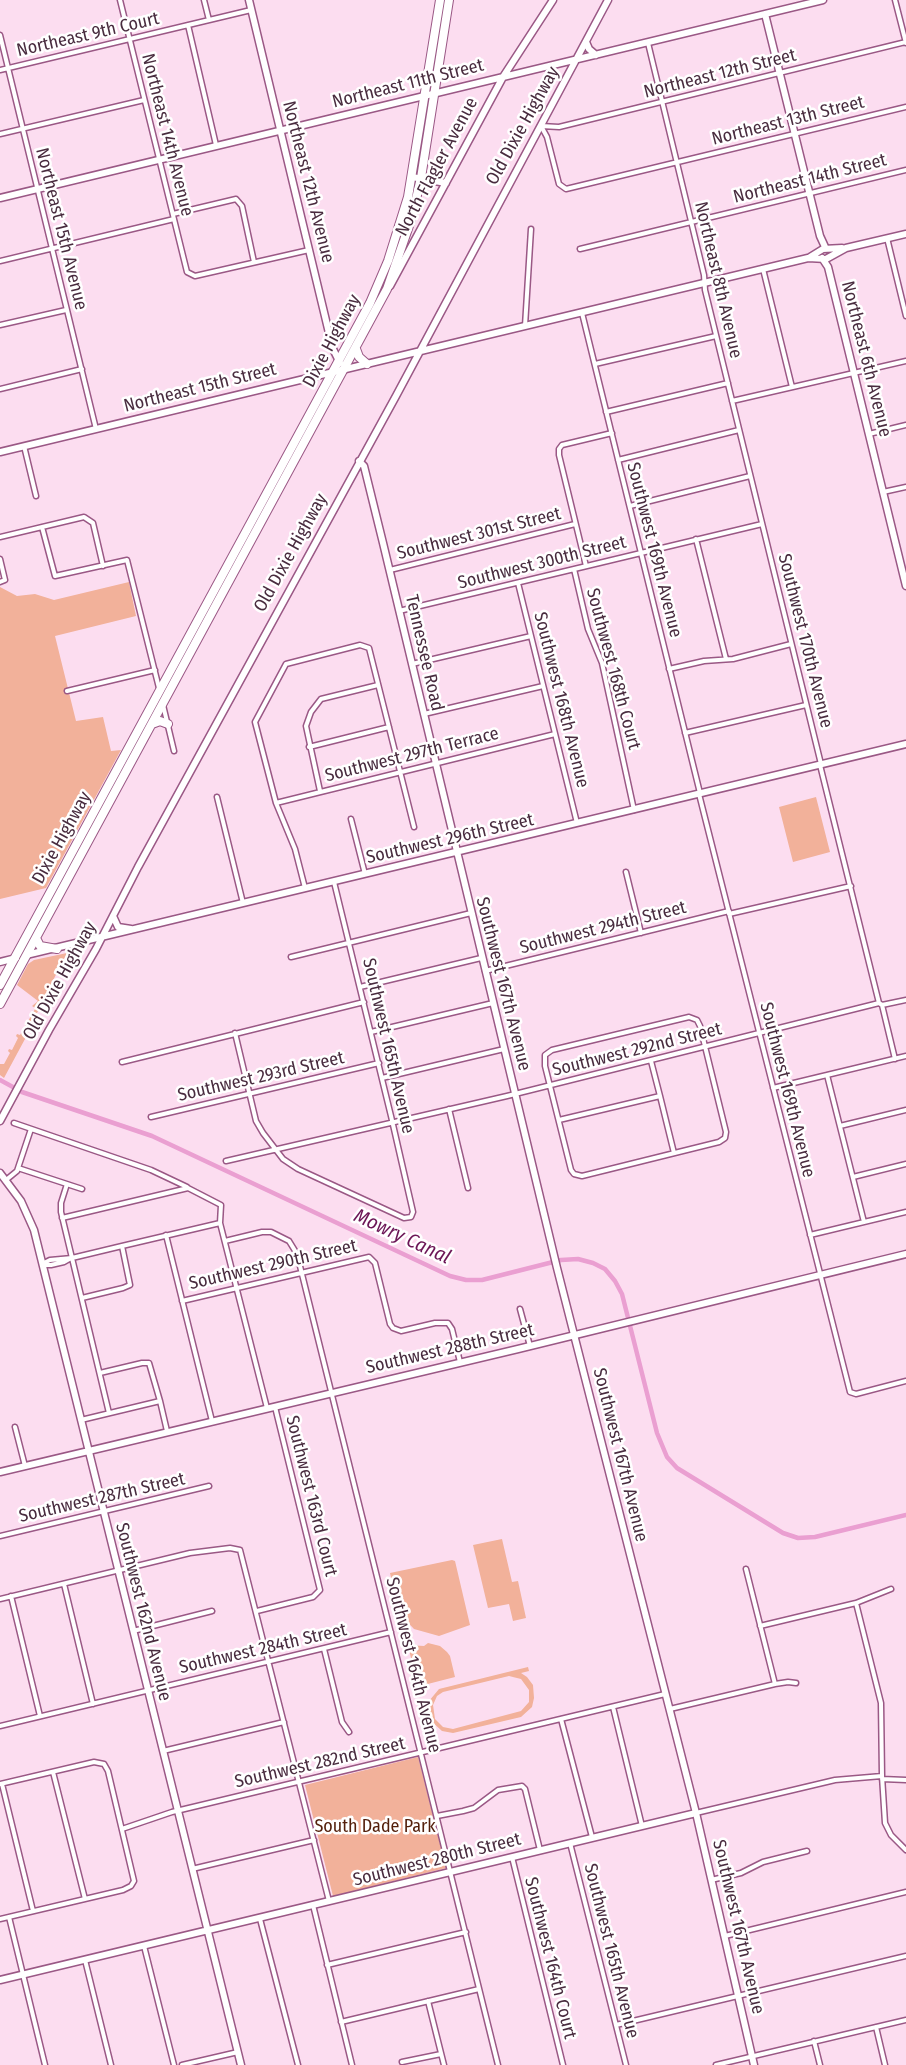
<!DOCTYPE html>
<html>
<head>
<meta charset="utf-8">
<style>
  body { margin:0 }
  canvas { display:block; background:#fcddf0 }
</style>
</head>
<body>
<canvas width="906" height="2065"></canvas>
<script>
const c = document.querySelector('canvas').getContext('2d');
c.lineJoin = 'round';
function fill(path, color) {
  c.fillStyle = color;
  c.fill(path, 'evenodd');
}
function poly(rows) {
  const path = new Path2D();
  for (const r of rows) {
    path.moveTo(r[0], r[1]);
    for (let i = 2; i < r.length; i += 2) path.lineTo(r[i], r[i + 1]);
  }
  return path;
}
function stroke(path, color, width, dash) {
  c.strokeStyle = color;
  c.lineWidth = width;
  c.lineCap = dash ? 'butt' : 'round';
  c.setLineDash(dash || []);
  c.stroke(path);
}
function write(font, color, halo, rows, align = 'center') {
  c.font = font + ' "Fira Sans Condensed",sans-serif';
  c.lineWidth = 5;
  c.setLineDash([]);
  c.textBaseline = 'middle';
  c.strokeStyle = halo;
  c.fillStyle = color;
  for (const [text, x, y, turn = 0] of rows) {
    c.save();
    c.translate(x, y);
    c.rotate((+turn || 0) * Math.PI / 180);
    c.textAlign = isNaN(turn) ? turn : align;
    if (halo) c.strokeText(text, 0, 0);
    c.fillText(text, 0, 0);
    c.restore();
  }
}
fill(poly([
  [129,582,136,616,55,636,76,721,103,717,111,751,121,750,46,888,0,899,0,587,17,596,35,594,54,600],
  [816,797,830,852,793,862,779,807],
  [67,953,38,1010,32,1006,38,1001,17,985,28,964,34,960],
  [35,1009,38,1011,25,1039,4,1078,0,1075,0,1064,4,1064,10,1053,8,1051,9,1049,12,1050,18,1038,16,1036,17,1034,20,1035],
  [502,1539,512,1582,518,1581,526,1618,513,1621,509,1604,488,1608,473,1545],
  [452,1560,455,1561,470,1625,439,1636,414,1629,399,1613,390,1573],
  [428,1643,440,1646,447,1652,450,1656,455,1677,420,1686,417,1684,408,1645,424,1646],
  [528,1667,529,1671,521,1673,527,1677,533,1685,534,1698,532,1707,521,1717,453,1733,442,1731,430,1720,428,1709,429,1701,439,1689],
  [509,1676,521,1679,529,1690,529,1702,521,1711,453,1729,443,1727,435,1719,433,1705,437,1696,443,1692],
  [418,1757,446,1868,333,1896,305,1785]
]), '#f2b19a');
stroke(poly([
  [0,1080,22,1092,152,1136,450,1276,466,1280,482,1280,561,1260,578,1259,593,1263,605,1269,615,1281,622,1294,657,1433,667,1457,677,1468,783,1533,798,1538,815,1537,906,1515]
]), '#ea9fd1', 4.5);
const street = poly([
  [120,0,187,272,195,276,309,250],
  [204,0,209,20],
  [895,0,906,43],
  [188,25,216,145],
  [0,35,96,429],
  [648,43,704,275,705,290,821,764],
  [0,70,251,10],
  [541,126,547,137,559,184,566,189,906,107],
  [541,126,559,127,906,42],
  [0,134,144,100],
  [173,214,236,199,242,206,254,262],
  [887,238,906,316],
  [580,249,906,170],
  [0,261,174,219],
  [763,269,792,387],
  [582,313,700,793],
  [0,325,66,310],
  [525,326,531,229],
  [595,364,716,336],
  [0,389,82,369],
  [732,401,906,361],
  [606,412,728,383],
  [869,434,906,425],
  [24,446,36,496],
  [618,460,739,430],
  [883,492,906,487],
  [630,506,750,476],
  [42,527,55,576,127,560,159,688],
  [0,537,84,517,93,523,103,566],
  [696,539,726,659],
  [0,559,5,580,0,582],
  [586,566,559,455,559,449,562,445,612,433],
  [574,569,588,629,602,663,634,810],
  [390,570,575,524],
  [518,583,577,823],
  [399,611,762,524],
  [412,664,531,636],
  [669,669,704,661,733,659,791,644],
  [67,691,155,670],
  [163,705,174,751],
  [424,714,543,686],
  [685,733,806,705],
  [309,747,389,727],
  [820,765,879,1003,882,1005,895,1059],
  [320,791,306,726,311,712,321,699,378,685],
  [699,794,850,1392,856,1394,906,1381],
  [217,797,243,903],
  [276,803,555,734],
  [351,819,365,874],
  [626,872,641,933],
  [305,888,295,849,276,803,255,722,286,664,360,645,369,648,414,827],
  [729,914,851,886],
  [291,957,471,913],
  [485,971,729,911],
  [360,987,481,958],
  [882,1005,906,1000],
  [689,1017,697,1020,700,1026,726,1132,725,1138,719,1142,582,1176,574,1174,571,1170,545,1066,545,1055,552,1050,689,1017],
  [371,1032,493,1003],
  [235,1033,256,1121,263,1133,283,1159,298,1169,404,1218,411,1217,413,1212,391,1116,334,882],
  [651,1061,660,1096],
  [122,1062,364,1002],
  [827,1075,864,1222],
  [382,1078,504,1049],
  [773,1088,906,1056],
  [449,1109,468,1188],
  [151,1117,379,1063],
  [559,1120,660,1096,674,1153],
  [14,1123,151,1170,187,1187],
  [840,1126,906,1110],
  [226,1161,507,1096,879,1003],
  [18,1168,82,1189],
  [853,1177,906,1164],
  [6,1180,17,1171,31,1129],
  [67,1184,61,1203,61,1212,109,1413],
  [62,1218,188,1188,221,1205,220,1223,122,1246],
  [220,1223,267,1408],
  [166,1235,212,1421],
  [810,1235,906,1212],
  [225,1241,262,1232,271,1232,289,1241,297,1254,498,2065],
  [42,1264,50,1260,72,1258,122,1246,130,1285,123,1288,82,1298],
  [44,1265,51,1265,64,1262,71,1258],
  [182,1301,369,1257,375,1263,390,1324,393,1328,401,1331,435,1323,448,1323,452,1329,460,1362],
  [520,1309,530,1346],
  [100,1373,142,1363,149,1363,160,1401],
  [81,1420,160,1401,167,1431],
  [15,1427,25,1466],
  [0,1536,209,1486],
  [746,1569,775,1684],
  [64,1584,93,1704],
  [11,1596,40,1716],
  [0,1599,190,1553,230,1548,240,1550,329,1901],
  [856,1603,881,1703,882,1776,885,1823,891,1835,906,1850],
  [257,1611,313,1597,320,1590,275,1407],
  [760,1626,856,1603,891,1589],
  [133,1631,212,1611],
  [324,1649,342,1722,349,1732],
  [613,1707,642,1826],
  [670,1709,775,1684,788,1682,796,1683],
  [561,1719,592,1837],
  [0,1726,391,1632],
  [163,1751,284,1722],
  [53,1772,85,1899],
  [882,1779,906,1780],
  [0,1784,94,1762,104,1764,108,1771,134,1881,131,1886,123,1890,0,1919],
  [2,1784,33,1911],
  [696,1813,835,1780,882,1776],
  [437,1816,463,1811,474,1808,498,1790,522,1786,525,1789,540,1850],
  [122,1829,172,1812,665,1694],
  [570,1843,626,2065],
  [512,1857,563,2065],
  [192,1869,314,1840],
  [711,1880,741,1873,763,1862,807,1851],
  [313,1905,352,2065],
  [9,1917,45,2065],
  [260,1919,298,2065],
  [725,1936,906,1892],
  [144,1946,174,2065],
  [85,1960,111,2065],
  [327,1965,466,1932],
  [428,2001,444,2065],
  [341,2022,479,1989],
  [616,2025,906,1956],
  [876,2027,885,2065],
  [814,2041,820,2065],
  [402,2062,441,2054],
  [182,2065,238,2052],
  [716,2065,906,2020]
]);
const secondary = poly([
  [249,0,329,333,333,349,340,363],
  [765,14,820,236,826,249],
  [586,42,589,49,596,55],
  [412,177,446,183],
  [0,198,823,0],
  [810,257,823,249,842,248],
  [822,258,828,267,906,586],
  [390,286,503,77,553,0],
  [0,452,808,258,826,259,846,248,906,234],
  [359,461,364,466,383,543,557,1268,696,1813,754,2065],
  [113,916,118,927,131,929],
  [26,955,906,744],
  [0,962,16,958],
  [0,1121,49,1030,96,949,138,867,396,396,608,0],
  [0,1173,21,1201,34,1230,241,2065],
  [0,1472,518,1349,906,1254],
  [0,1980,696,1813]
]);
const highway = poly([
  [356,349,359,357,367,364],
  [152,724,160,721,168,724],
  [36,938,40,946,57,949],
  [0,985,370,303,388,261,408,197,440,0],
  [0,1004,387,289,411,220,421,178,449,0]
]);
stroke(street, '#9a5885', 7);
stroke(secondary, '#9a5885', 9);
stroke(highway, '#9a5885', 10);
stroke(street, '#fff', 4);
stroke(secondary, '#fff', 6);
stroke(highway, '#fff', 8);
write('18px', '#492c3f', '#fff', [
  ["Northeast 9th Court",88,35,-13],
  ["Northeast 12th Street",720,74,-14],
  ["Northeast 11th Street",408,84,-14],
  ["Northeast 13th Street",788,121,-14],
  ["Old Dixie Highway",523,126,-61],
  ["Northeast 14th Avenue",167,135,76],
  ["North Flagler Avenue",437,167,-62],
  ["Northeast 14th Street",810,179,-14],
  ["Northeast 12th Avenue",308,182,76],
  ["Northeast 15th Avenue",61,229,76],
  ["Northeast 8th Avenue",718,280,77],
  ["Dixie Highway",332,341,-62],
  ["Northeast 6th Avenue",866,359,76],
  ["Northeast 15th Street",200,388,-14],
  ["Southwest 301st Street",479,534,-14],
  ["Southwest 169th Avenue",654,550,76],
  ["Old Dixie Highway",291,553,-61],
  ["Southwest 300th Street",542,563,-14],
  ["Southwest 170th Avenue",805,641,76],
  ["Tennessee Road",424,653,77],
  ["Southwest 168th Court",613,669,75],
  ["Southwest 168th Avenue",561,700,76],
  ["Southwest 297th Terrace",412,755,-14],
  ["Dixie Highway",62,838,-61],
  ["Southwest 296th Street",450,839,-13],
  ["Southwest 294th Street",603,928,-14],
  ["Old Dixie Highway",60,981,-61],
  ["Southwest 167th Avenue",503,984,76],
  ["Southwest 165th Avenue",388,1046,77],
  ["Southwest 292nd Street",637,1050,-14],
  ["Southwest 293rd Street",261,1077,-13],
  ["Southwest 169th Avenue",787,1090,76],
  ["Southwest 290th Street",273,1265,-13],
  ["Southwest 288th Street",450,1349,-13],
  ["Southwest 167th Avenue",620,1455,76],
  ["Southwest 163rd Court",311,1496,76],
  ["Southwest 287th Street",102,1498,-13],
  ["Southwest 162nd Avenue",143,1612,76],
  ["Southwest 284th Street",263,1649,-13],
  ["Southwest 164th Avenue",413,1665,76],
  ["Southwest 282nd Street",320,1763,-13],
  ["Southwest 280th Street",437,1860,-14],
  ["Southwest 167th Avenue",738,1927,77],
  ["Southwest 165th Avenue",611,1951,76],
  ["Southwest 164th Court",550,1958,76]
]);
write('18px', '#531f0b', '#fff', [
  ["South Dade Park",375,1827]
]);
write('italic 20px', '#6c1657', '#fff', [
  ["Mowry Canal",402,1237,25]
]);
</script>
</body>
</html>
